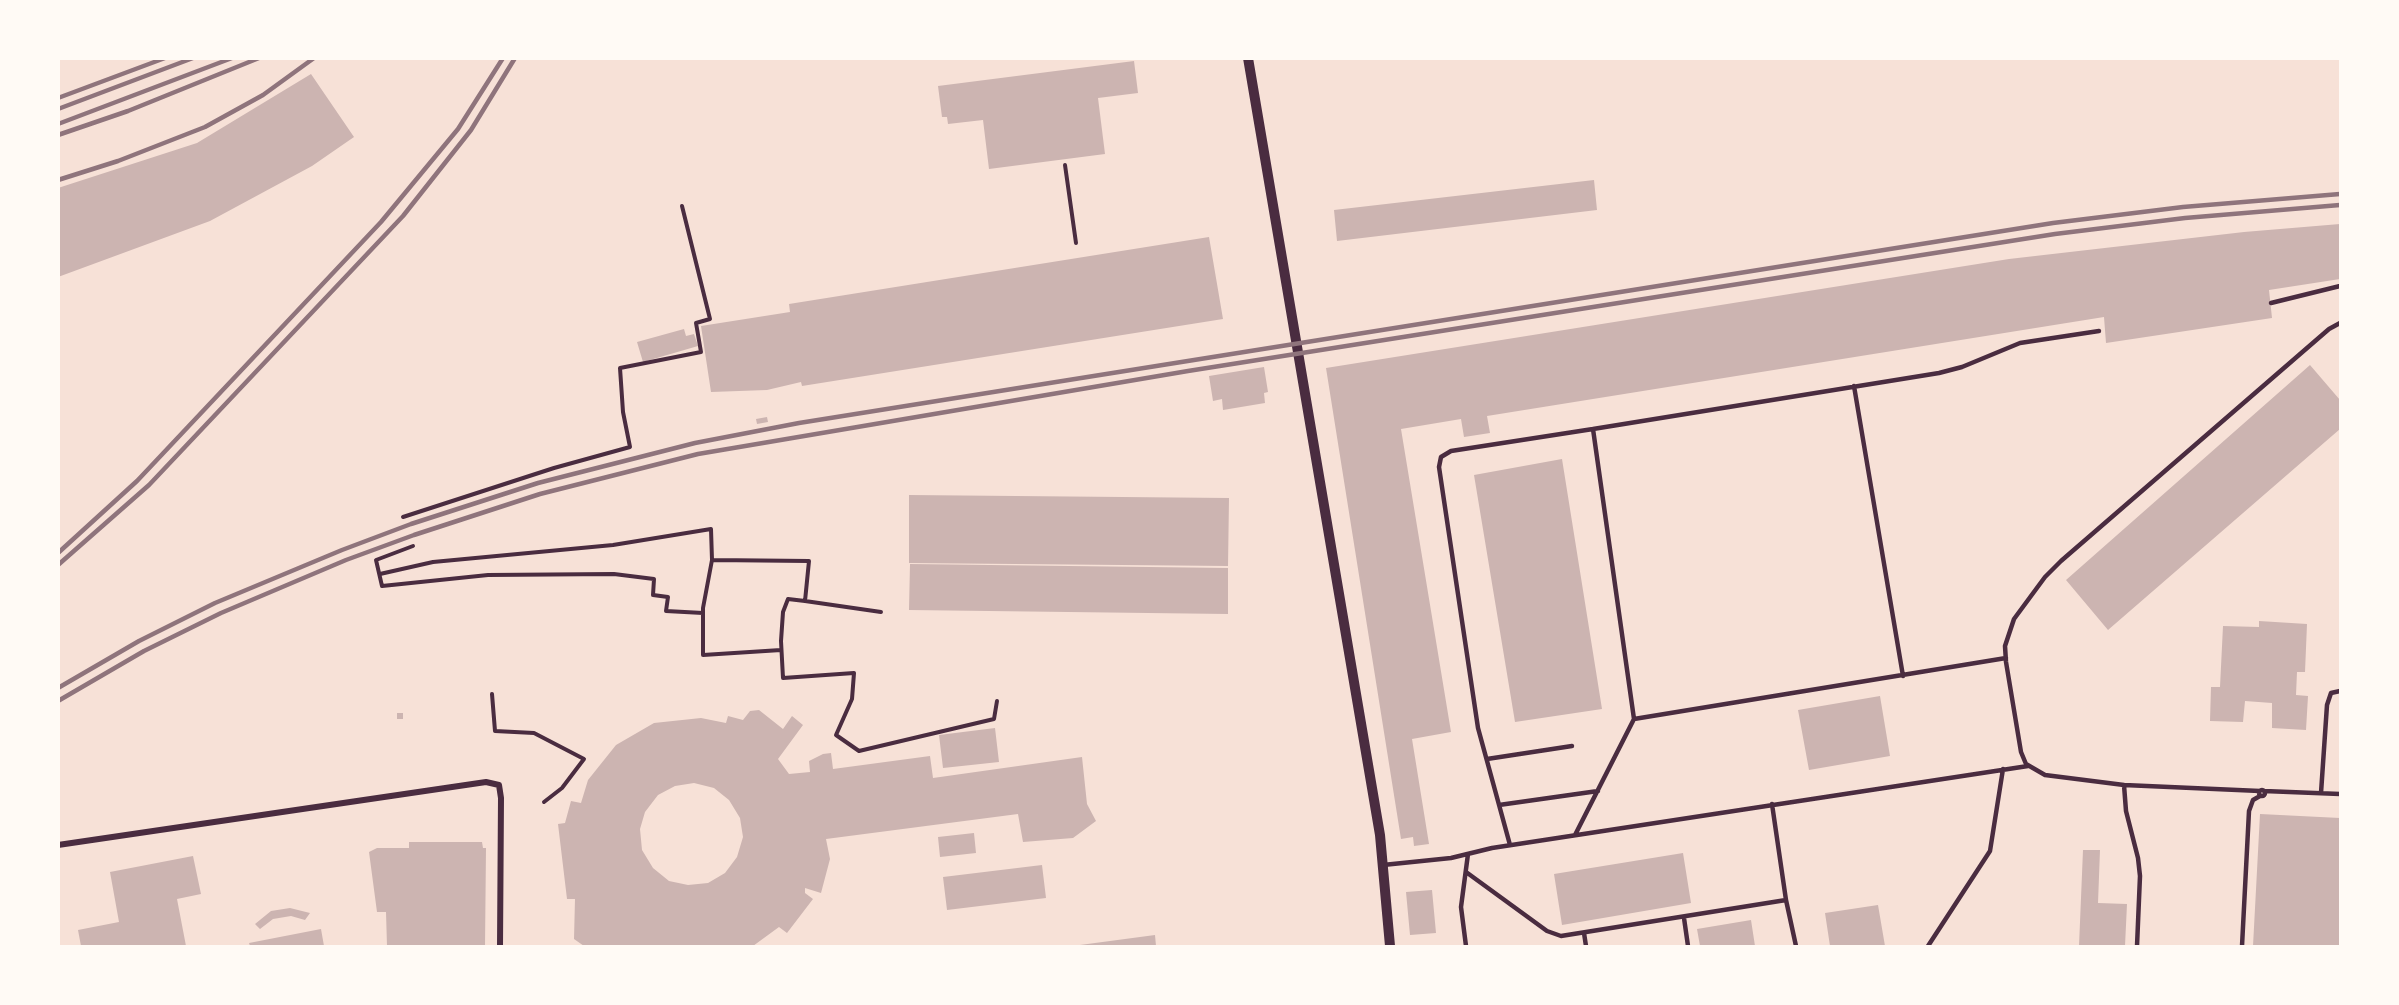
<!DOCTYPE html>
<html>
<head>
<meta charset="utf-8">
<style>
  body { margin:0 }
  #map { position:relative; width:2399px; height:1005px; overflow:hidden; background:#f7e1d7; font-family:Mulish,sans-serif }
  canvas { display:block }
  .frame { position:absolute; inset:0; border:60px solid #fffaf5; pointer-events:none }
</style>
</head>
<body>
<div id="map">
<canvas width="2399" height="1005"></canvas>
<div class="frame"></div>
</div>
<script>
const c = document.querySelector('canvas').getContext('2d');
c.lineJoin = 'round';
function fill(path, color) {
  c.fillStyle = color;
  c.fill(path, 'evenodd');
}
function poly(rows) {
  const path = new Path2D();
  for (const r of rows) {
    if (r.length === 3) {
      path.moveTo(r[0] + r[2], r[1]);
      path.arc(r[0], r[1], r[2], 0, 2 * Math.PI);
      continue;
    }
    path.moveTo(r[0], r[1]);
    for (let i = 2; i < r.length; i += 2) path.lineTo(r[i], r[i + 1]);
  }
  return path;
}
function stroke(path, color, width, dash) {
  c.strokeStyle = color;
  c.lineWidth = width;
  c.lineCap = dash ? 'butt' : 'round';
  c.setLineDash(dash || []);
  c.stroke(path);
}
fill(poly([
  [1134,61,1138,93,1098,98,1105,154,989,169,983,120,948,124,947,117,942,117,938,86],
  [311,74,354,137,312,166,210,221,58,277,58,188,197,143],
  [1594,180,1597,210,1337,241,1334,210],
  [2340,224,2340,279,2269,290,2272,318,2106,343,2104,317,1487,416,1490,433,1464,437,1461,419,1401,429,1451,732,1412,739,1429,844,1414,846,1413,837,1401,839,1326,368,2009,259,2244,232],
  [1209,237,1223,319,802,386,801,382,767,390,711,392,701,326,790,312,789,304],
  [684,329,686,336,694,334,698,346,643,362,637,342],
  [2310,365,2340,400,2340,429,2108,630,2066,580],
  [1264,367,1268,392,1264,393,1265,403,1223,410,1222,399,1213,401,1209,376],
  [767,417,768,422,757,424,756,419],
  [1562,459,1602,709,1515,722,1474,475],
  [909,495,1229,498,1228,566,909,563],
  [910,564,1228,568,1228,614,909,610],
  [2259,621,2307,624,2305,672,2297,672,2296,695,2308,696,2306,730,2272,728,2272,703,2245,701,2243,722,2210,721,2211,687,2220,687,2223,626,2259,627],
  [1880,696,1890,756,1809,770,1798,710],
  [759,710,783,729,792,716,803,725,778,759,789,774,810,772,809,761,823,754,831,753,833,769,930,756,933,778,1082,757,1087,804,1096,821,1073,838,1023,842,1018,814,826,839,830,859,821,893,805,888,805,893,813,899,787,933,779,927,753,946,584,946,574,939,575,899,567,899,558,824,565,823,571,801,581,803,588,780,616,745,654,723,701,718,726,723,728,716,743,720,750,711],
  [694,783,714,788,729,800,740,818,743,837,737,857,725,873,708,883,688,885,669,881,653,868,642,850,640,829,645,812,658,795,675,786],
  [397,713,403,713,403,719,397,719],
  [995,728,999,762,943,768,939,735],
  [2260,814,2340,818,2340,946,2253,946],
  [974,833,976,853,940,857,938,837],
  [409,842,482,842,483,848,486,848,485,946,387,946,386,912,377,912,369,852,377,848,409,848],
  [2083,850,2100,850,2098,903,2127,904,2125,946,2079,946],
  [1683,853,1691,903,1562,925,1554,874],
  [193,856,201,894,177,899,186,946,81,946,78,930,119,922,110,872],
  [1042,865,1046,898,947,910,943,877],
  [1432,890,1436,933,1410,935,1406,892],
  [1878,905,1885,946,1830,946,1825,913],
  [290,908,310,913,305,920,291,916,273,919,260,929,255,924,271,911],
  [1751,920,1755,946,1700,946,1697,929],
  [321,929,324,946,250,946,249,943],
  [1155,935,1156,946,1080,946,1080,945]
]), '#ccb4b1');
stroke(poly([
  [1065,165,1076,243],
  [403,517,554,468,630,447,623,412,620,368,701,352,696,323,710,319,682,206],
  [413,546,376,560,382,586,488,575,614,574,654,579,653,595,668,597,666,611,703,613],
  [712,560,809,561,805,601,788,599,783,612,781,641,783,678,854,673,852,699,836,735,859,751,994,719,997,701],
  [380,574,433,562,613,545,711,529,712,560,703,608,703,655,781,650],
  [805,601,881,612],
  [492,694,495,731,534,733,584,759,562,788,544,802]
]), '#4a2c40', 4);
stroke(poly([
  [2271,303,2340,286],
  [1854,386,1903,676],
  [1634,719,1593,429,1939,373,1962,367,2020,343,2099,331],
  [1487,759,1572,746],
  [2124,785,2045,775,2026,764,2021,752,2006,662,2005,646,2014,619,2045,577,2061,561,2329,329,2340,323],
  [2262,793,3],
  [2264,791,2340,794],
  [2321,793,2327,705,2331,693,2340,691],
  [1499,805,1598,791],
  [1575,835,1634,719,2006,658],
  [1510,845,1478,728,1439,467,1441,457,1451,451,1593,429],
  [1383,865,1451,858,1492,848,2028,766],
  [1466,872,1547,931,1561,936,1786,900,1772,804],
  [1786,900,1796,946],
  [1684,918,1688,946],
  [1584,933,1586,946],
  [1466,946,1461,907,1468,854],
  [1928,946,1990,851,2003,769],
  [2137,946,2140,876,2138,858,2126,811,2124,785,2260,791],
  [2242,946,2249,811,2253,800,2260,796]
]), '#4a2c40', 4.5);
stroke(poly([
  [58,845,486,782,499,785,501,798,500,946]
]), '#4a2c40', 6);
stroke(poly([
  [1248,58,1380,835,1390,946]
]), '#4a2c40', 10);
stroke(poly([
  [58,98,165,58],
  [58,109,193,58],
  [58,124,232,58],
  [58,135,128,111,259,58],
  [58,180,118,161,205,127,263,95,314,58],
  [58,553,137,481,381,222,458,129,503,58],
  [58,565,149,485,403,216,471,130,515,58],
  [58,688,139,641,215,603,342,550,411,524,538,483,695,443,799,423,2053,223,2183,207,2340,194],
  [58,701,144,651,221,613,346,560,414,535,540,494,698,454,1188,371,2055,234,2185,218,2340,205]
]), '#8f747c', 4.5);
</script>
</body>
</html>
